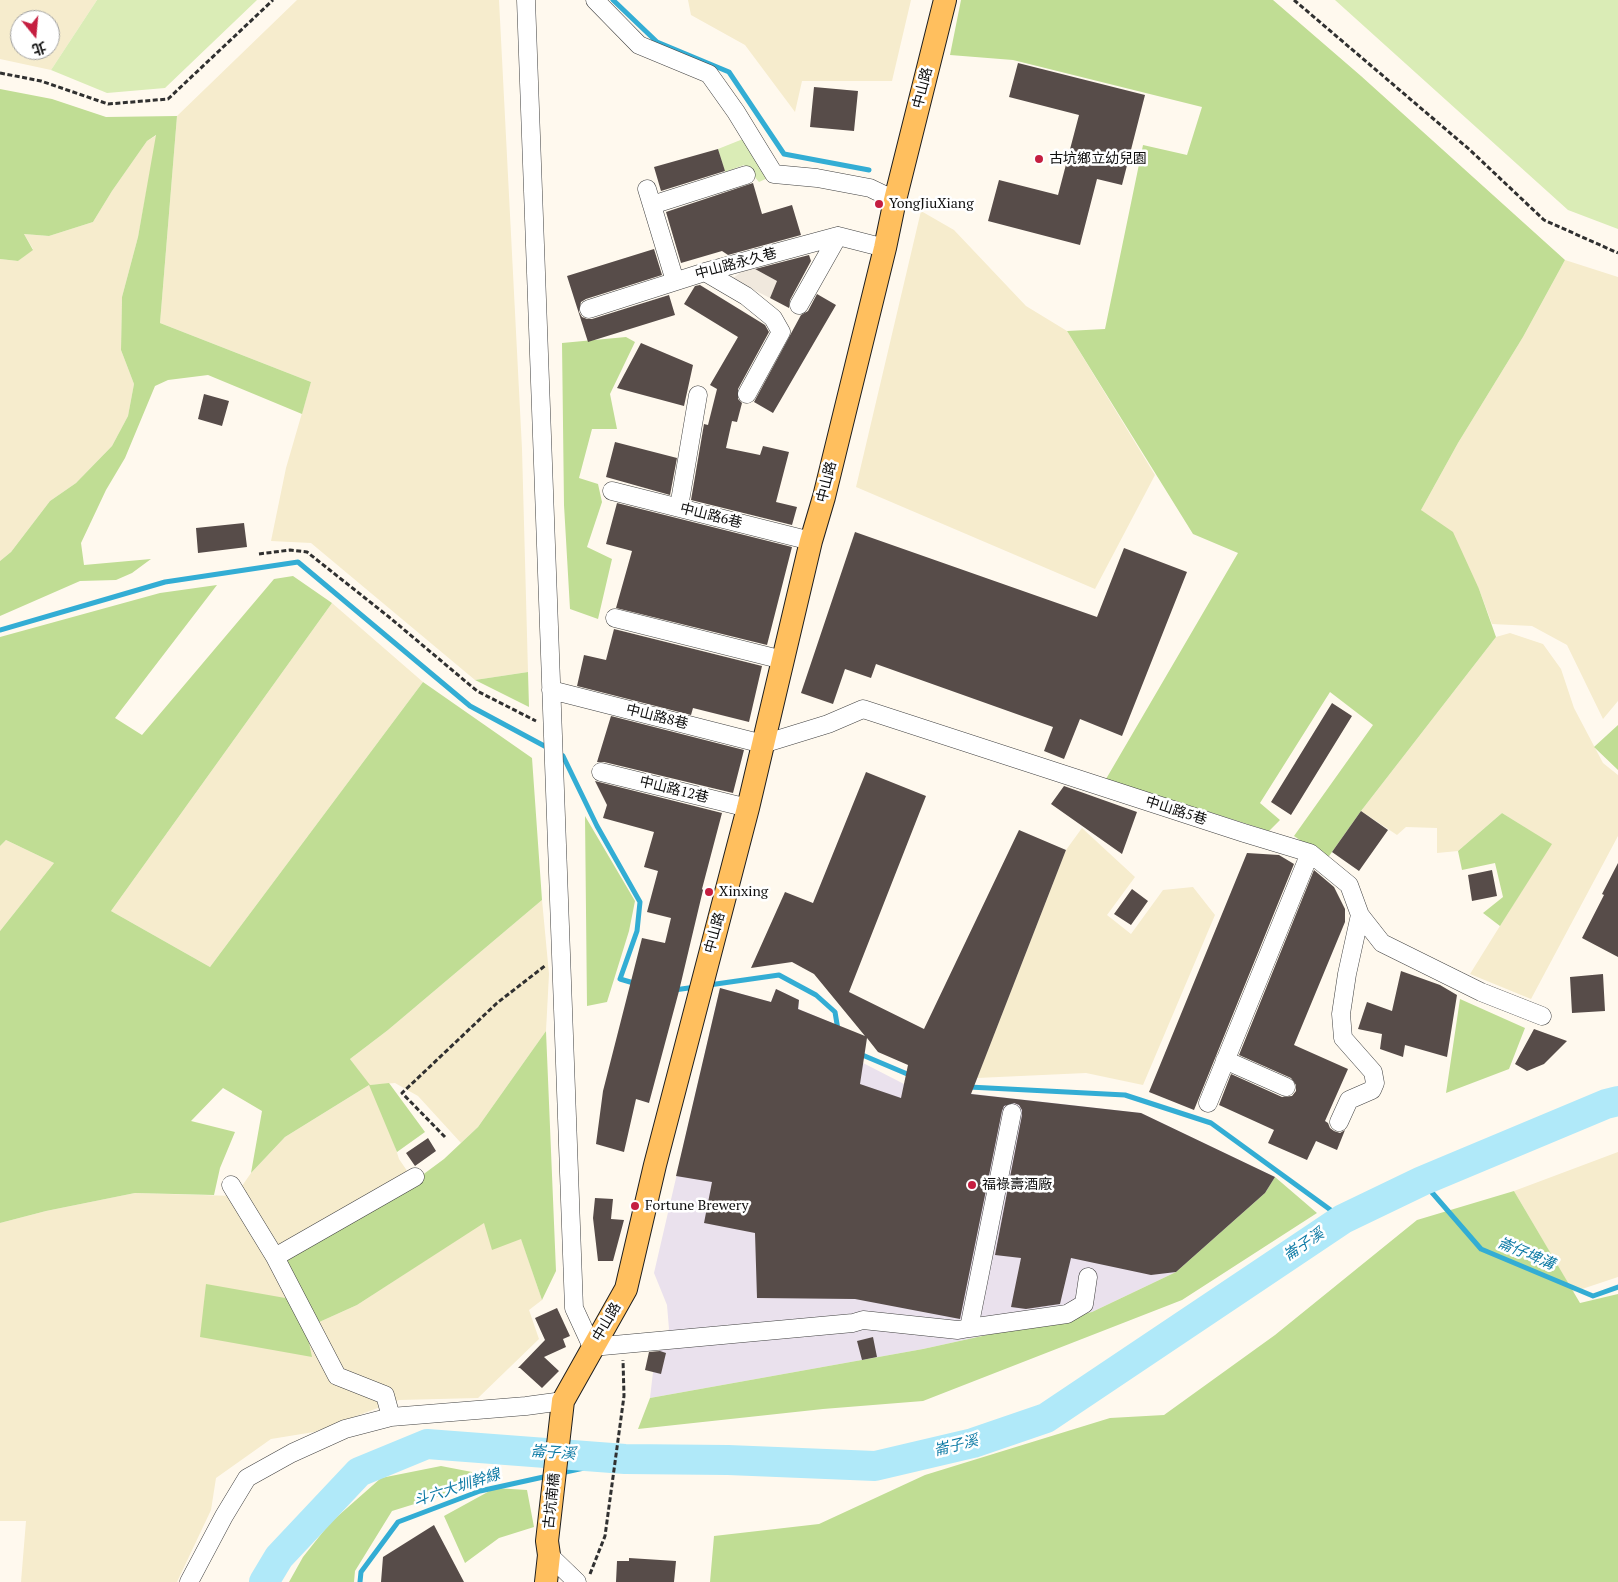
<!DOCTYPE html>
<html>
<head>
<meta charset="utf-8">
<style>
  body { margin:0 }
  #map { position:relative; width:1618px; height:1582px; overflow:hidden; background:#fff9ee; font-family:"PT Serif","Noto Sans TC",serif }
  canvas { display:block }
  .north { position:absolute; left:10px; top:10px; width:50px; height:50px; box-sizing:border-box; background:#fff; border:1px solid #9f9f9f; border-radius:50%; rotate:163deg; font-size:14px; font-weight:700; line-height:20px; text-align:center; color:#0e0e0e }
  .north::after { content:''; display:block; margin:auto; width:18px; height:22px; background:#c51e40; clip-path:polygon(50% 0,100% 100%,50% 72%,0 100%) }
</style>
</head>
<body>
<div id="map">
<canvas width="1618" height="1582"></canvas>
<div class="north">北</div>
</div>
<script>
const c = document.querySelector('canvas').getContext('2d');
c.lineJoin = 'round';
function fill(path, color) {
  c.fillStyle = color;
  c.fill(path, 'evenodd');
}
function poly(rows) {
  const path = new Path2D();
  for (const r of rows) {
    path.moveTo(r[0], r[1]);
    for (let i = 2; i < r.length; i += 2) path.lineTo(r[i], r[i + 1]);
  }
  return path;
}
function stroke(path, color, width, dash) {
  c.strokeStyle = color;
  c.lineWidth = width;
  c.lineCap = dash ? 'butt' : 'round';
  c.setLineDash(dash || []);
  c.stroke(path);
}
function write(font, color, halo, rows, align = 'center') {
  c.font = font + ' "PT Serif","Noto Sans TC",serif';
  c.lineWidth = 5;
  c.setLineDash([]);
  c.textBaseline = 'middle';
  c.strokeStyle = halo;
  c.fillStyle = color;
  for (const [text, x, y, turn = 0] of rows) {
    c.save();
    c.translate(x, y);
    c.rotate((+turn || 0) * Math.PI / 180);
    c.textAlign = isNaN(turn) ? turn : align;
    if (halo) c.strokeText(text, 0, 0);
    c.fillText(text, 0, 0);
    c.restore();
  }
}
fill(poly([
  [720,988,771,1002,776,989,799,1000,799,1009,832,1023,828,1045,904,1084,931,1089,1141,1113,1275,1177,1265,1193,1176,1272,1092,1312,923,1349,650,1398,653,1372,662,1341,669,1329,667,1305,654,1273]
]), '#eae1ed');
fill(poly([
  [0,0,97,0,51,70,0,59],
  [20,20,50,20,50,50,20,50],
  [297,0,499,0,522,449,528,672,475,680,311,543,271,541,286,468,311,382,160,323,177,116],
  [688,0,911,0,892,81,802,81,795,112,745,45,691,15],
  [157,135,138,237,122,297,121,350,134,384,128,416,112,446,76,483,50,501,11,552,0,561,0,259,18,261,33,249,24,234,49,236,93,222,112,191,147,141],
  [921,211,954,230,1026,306,1067,331,1155,475,1095,589,856,487],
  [1565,260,1618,277,1618,701,1603,719,1567,645,1532,626,1492,624,1479,589,1421,510,1458,443,1523,337],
  [332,603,423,682,210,967,111,911],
  [1510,633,1543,644,1561,669,1574,708,1603,763,1618,775,1618,836,1531,999,1470,974,1551,844,1502,813,1458,851,1437,853,1437,828,1406,827,1397,835,1361,811,1496,637],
  [1082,828,1135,877,1107,915,1131,934,1163,890,1193,887,1215,915,1143,1085,1086,1073,977,1078,1066,850],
  [6,840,54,863,0,931,0,846],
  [542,900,549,974,546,1031,478,1127,461,1143,418,1096,395,1083,370,1085,393,1140,399,1159,414,1181,276,1261,311,1357,306,1328,357,1305,484,1222,521,1238,542,1300,529,1310,539,1339,478,1398,399,1400,314,1432,271,1439,216,1478,211,1510,177,1582,21,1582,26,1521,0,1521,0,1223,46,1211,135,1193,235,1196,251,1173,285,1137,369,1085,350,1059,388,1030],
  [1618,1152,1618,1277,1573,1292,1514,1191]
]), '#f6eccd');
fill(poly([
  [97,0,257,0,165,88,107,93,51,70],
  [1335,0,1618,0,1618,229,1568,210],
  [743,139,770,177,759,182,744,165,725,172,718,149]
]), '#daecb6');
fill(poly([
  [961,0,1273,0,1361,76,1565,260,1523,337,1458,443,1421,510,1453,532,1479,589,1496,637,1361,811,1327,859,1294,836,1373,725,1330,692,1260,803,1280,820,1269,831,1106,779,1238,553,1193,534,1067,331,1105,329,1143,145,1187,155,1202,107,1013,60,950,55],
  [0,89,52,99,106,117,177,116,160,323,311,382,302,414,208,375,168,380,155,386,125,458,106,490,81,543,84,565,151,559,132,573,116,580,80,581,0,616,0,561,11,552,50,501,76,483,112,446,128,416,134,384,121,350,122,297,138,237,156,135,147,141,112,191,93,222,49,236,24,234,33,250,18,261,0,259],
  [626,337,635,342,610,394,617,429,592,429,579,478,598,484,602,502,587,547,612,559,598,619,570,609,564,505,562,343],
  [293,576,332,603,111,911,210,967,423,682,532,758,542,900,388,1030,350,1059,370,1085,389,1083,425,1132,397,1152,369,1085,285,1137,251,1173,262,1111,223,1088,191,1121,235,1132,220,1168,214,1195,135,1193,46,1211,0,1223,0,931,54,863,6,840,0,846,0,637,160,593,217,585,115,718,142,735,274,579],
  [528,672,529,707,475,680],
  [1618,725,1618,770,1594,747],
  [1502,813,1552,844,1500,926,1483,913,1503,897,1495,863,1462,870,1458,851],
  [585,816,635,901,629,931,607,1002,587,1006],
  [1460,999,1525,1028,1509,1069,1446,1093],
  [546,1031,556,1271,542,1300,521,1239,492,1250,484,1223,357,1305,306,1328,312,1357,200,1337,206,1284,291,1299,276,1261,394,1196,444,1159,478,1127],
  [1275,1177,1317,1213,1182,1300,923,1401,823,1409,638,1429,650,1398,923,1349,1092,1312,1176,1272,1265,1193],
  [1514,1191,1580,1303,1618,1294,1618,1582,710,1582,714,1536,819,1524,925,1475,1110,1418,1164,1415,1275,1335,1417,1220],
  [441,1466,472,1472,466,1488,392,1511,355,1571,354,1582,289,1582,303,1557,330,1523,381,1478],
  [495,1488,527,1490,534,1527,499,1538,465,1563,444,1516]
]), '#c0dd94');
fill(poly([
  [749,266,777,281,770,298,732,279]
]), '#f0e8dd');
stroke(poly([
  [613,0,657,42,729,72,784,154,869,170],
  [0,630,165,582,298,562,470,706,550,749],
  [558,753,563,756,597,826,640,902,637,931,620,979,637,984],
  [709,985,779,975,816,995,835,1012,838,1030],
  [674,990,696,987],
  [860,1054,912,1076],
  [969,1087,1125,1095,1211,1123,1343,1219],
  [1422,1181,1481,1249,1593,1296,1618,1287],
  [561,1473,625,1459],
  [360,1582,361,1572,398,1522,480,1491,548,1476]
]), '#33add4', 5);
stroke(poly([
  [264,1582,279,1557,359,1472,427,1444,625,1459,728,1460,875,1466,973,1443,1046,1418,1343,1219,1422,1181,1606,1104,1618,1101]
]), '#b0e9f9', 30);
fill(poly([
  [1018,63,1145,95,1122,185,1097,179,1080,245,988,221,999,180,1058,195,1079,115,1009,97],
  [814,87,858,91,854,131,810,127],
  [718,149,725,171,661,191,654,167],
  [753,183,762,214,792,205,801,235,728,255,722,251,681,263,666,212],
  [654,249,662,275,586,299,581,302,579,312,582,317,587,319,592,319,669,295,675,315,588,342,567,276],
  [809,255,811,261,790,300,789,308,770,298,777,281,755,269],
  [700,285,765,325,769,332,738,389,738,399,742,403,737,422,732,421,726,448,760,455,763,446,789,452,776,502,797,507,792,525,691,500,704,424,708,425,717,389,710,385,738,337,684,304,695,286],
  [817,294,836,305,773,413,754,402,801,315,808,311],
  [641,343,693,365,684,406,617,388],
  [204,394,229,401,222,426,198,419],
  [615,442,677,458,670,495,606,477],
  [617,503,792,547,767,645,616,608,632,551,606,544],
  [244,523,247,547,198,553,196,528],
  [855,532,1097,617,1124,548,1187,572,1122,736,1080,719,1064,759,1044,751,1053,727,876,664,871,678,845,669,833,704,801,693],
  [614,629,762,666,749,722,693,708,691,715,577,686,584,655,606,660],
  [1332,703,1352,716,1291,815,1271,802],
  [611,716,744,750,733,793,604,762,597,762],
  [866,772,926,796,849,992,924,1029,1019,830,1066,850,971,1094,1141,1113,1275,1177,1265,1193,1176,1272,1151,1275,1071,1258,1060,1304,1026,1309,1011,1307,1021,1258,995,1255,1022,1115,1022,1110,1019,1105,1014,1103,1004,1106,1002,1111,960,1319,855,1299,757,1298,755,1233,704,1223,712,1182,676,1176,720,988,771,1002,776,989,799,1000,798,1009,865,1036,814,974,792,962,751,968,785,892,813,903],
  [867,1038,878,1052,908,1065,901,1098,860,1084],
  [595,781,722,813,702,889,703,890,679,991,649,1103,636,1099,624,1152,596,1144,603,1091,642,938,665,943,671,918,647,912,658,871,644,867,654,832,603,818,607,805],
  [1064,786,1137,812,1122,854,1051,804],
  [1361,811,1388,830,1359,871,1332,852],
  [1247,853,1279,855,1294,864,1194,1110,1149,1092],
  [1618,863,1618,957,1582,938,1604,895,1602,894],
  [1314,870,1334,887,1345,909,1345,922,1294,1045,1348,1069,1325,1121,1328,1123,1330,1128,1334,1131,1340,1133,1345,1130,1337,1150,1316,1141,1307,1160,1268,1143,1274,1130,1219,1105,1231,1074,1282,1097,1292,1096,1296,1091,1296,1085,1291,1078,1239,1055],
  [1492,870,1497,896,1472,901,1468,875],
  [1132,889,1148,901,1131,925,1114,914],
  [1401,971,1440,985,1457,995,1447,1057,1405,1045,1403,1057,1380,1049,1382,1034,1358,1029,1367,1002,1392,1011],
  [1603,974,1605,1011,1572,1013,1570,977],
  [1534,1029,1567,1041,1544,1064,1527,1071,1515,1064],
  [428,1138,436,1151,415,1166,406,1153],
  [595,1198,613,1199,611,1219,624,1220,613,1261,598,1261,593,1218],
  [557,1308,570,1336,563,1339,566,1347,544,1357,559,1371,542,1388,520,1368,518,1368,545,1340,535,1318],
  [873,1337,877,1357,862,1360,857,1341],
  [660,1351,666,1353,661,1374,645,1370,649,1352],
  [434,1525,464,1582,381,1582,383,1557],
  [629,1558,676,1561,674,1582,616,1582,617,1561,629,1561]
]), '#574c49');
const minor = poly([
  [526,0,574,1308,592,1347,853,1323,863,1320,958,1330,969,1328,1012,1113],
  [595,0,639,45,709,74,736,112,774,174,817,178,870,188,895,200],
  [647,189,675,281],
  [652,205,746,175],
  [705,272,746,296,773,318,781,332,747,394],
  [799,305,838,236],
  [589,309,705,272,838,236,885,248],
  [612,491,811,541],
  [679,507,698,395],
  [615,618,783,660],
  [551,690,763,744,828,724,863,709,1244,833,1310,853,1349,885,1360,915,1382,943,1481,992,1542,1016],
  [601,772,748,808],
  [1225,1060,1286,1087],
  [1208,1103,1310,853],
  [1339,1122,1349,1100,1372,1090,1375,1083,1373,1072,1343,1038,1341,1014,1347,974,1360,915],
  [231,1185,275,1257,337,1376,385,1395,391,1417],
  [275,1257,415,1177],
  [969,1328,1067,1314,1084,1304,1088,1277],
  [549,1555,577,1582],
  [189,1582,224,1516,247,1478,292,1453,345,1429,391,1417,526,1406,563,1401]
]);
const major = poly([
  [546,1582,549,1555,547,1541,563,1401,626,1289,655,1165,748,808,811,541,824,497,885,248,895,200,945,0]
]);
stroke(minor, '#414141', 19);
stroke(major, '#1f1f1f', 24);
stroke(poly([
  [1294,0,1470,150,1544,220,1618,253],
  [0,73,41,81,108,104,168,99,273,0],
  [259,554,290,550,307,552,389,617,477,691,536,721],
  [445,1137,402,1093,497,1003,546,965],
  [590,1574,605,1536,624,1396,623,1360]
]), '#303030', 3, [5, 2.5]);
stroke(minor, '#fff', 18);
stroke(major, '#ffbf5e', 22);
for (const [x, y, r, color] of [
  [1039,159,5,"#c51e40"],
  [879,204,5,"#c51e40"],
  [709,892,5,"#c51e40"],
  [972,1185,5,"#c51e40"],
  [635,1206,5,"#c51e40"]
]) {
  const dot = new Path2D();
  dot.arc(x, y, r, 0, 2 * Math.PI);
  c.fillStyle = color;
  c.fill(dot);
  stroke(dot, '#fff', 2);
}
write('14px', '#0e0e0e', '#fff', [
  ["中山路",923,88,-76],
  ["中山路永久巷",736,264,-15],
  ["中山路",827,482,-76],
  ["中山路6巷",711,516,14],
  ["中山路8巷",657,717,14],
  ["中山路12巷",674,790,14],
  ["中山路5巷",1176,811,18],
  ["中山路",715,933,-75],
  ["中山路",607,1322,-60],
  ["古坑南橋",552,1501,-84]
]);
write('14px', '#0e0e0e', '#fff', [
  ["古坑鄉立幼兒園",1049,159],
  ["YongJiuXiang",889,204],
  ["Xinxing",719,892],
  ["福祿壽酒廠",982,1185],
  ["Fortune Brewery",645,1206]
], 'left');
write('italic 15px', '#107ca6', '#fff', [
  ["崙子溪",1304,1245,-34],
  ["崙仔埤溝",1526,1254,23],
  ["崙子溪",956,1446,-14],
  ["崙子溪",553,1453,4],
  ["斗六大圳幹線",457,1488,-18]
]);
</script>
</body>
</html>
